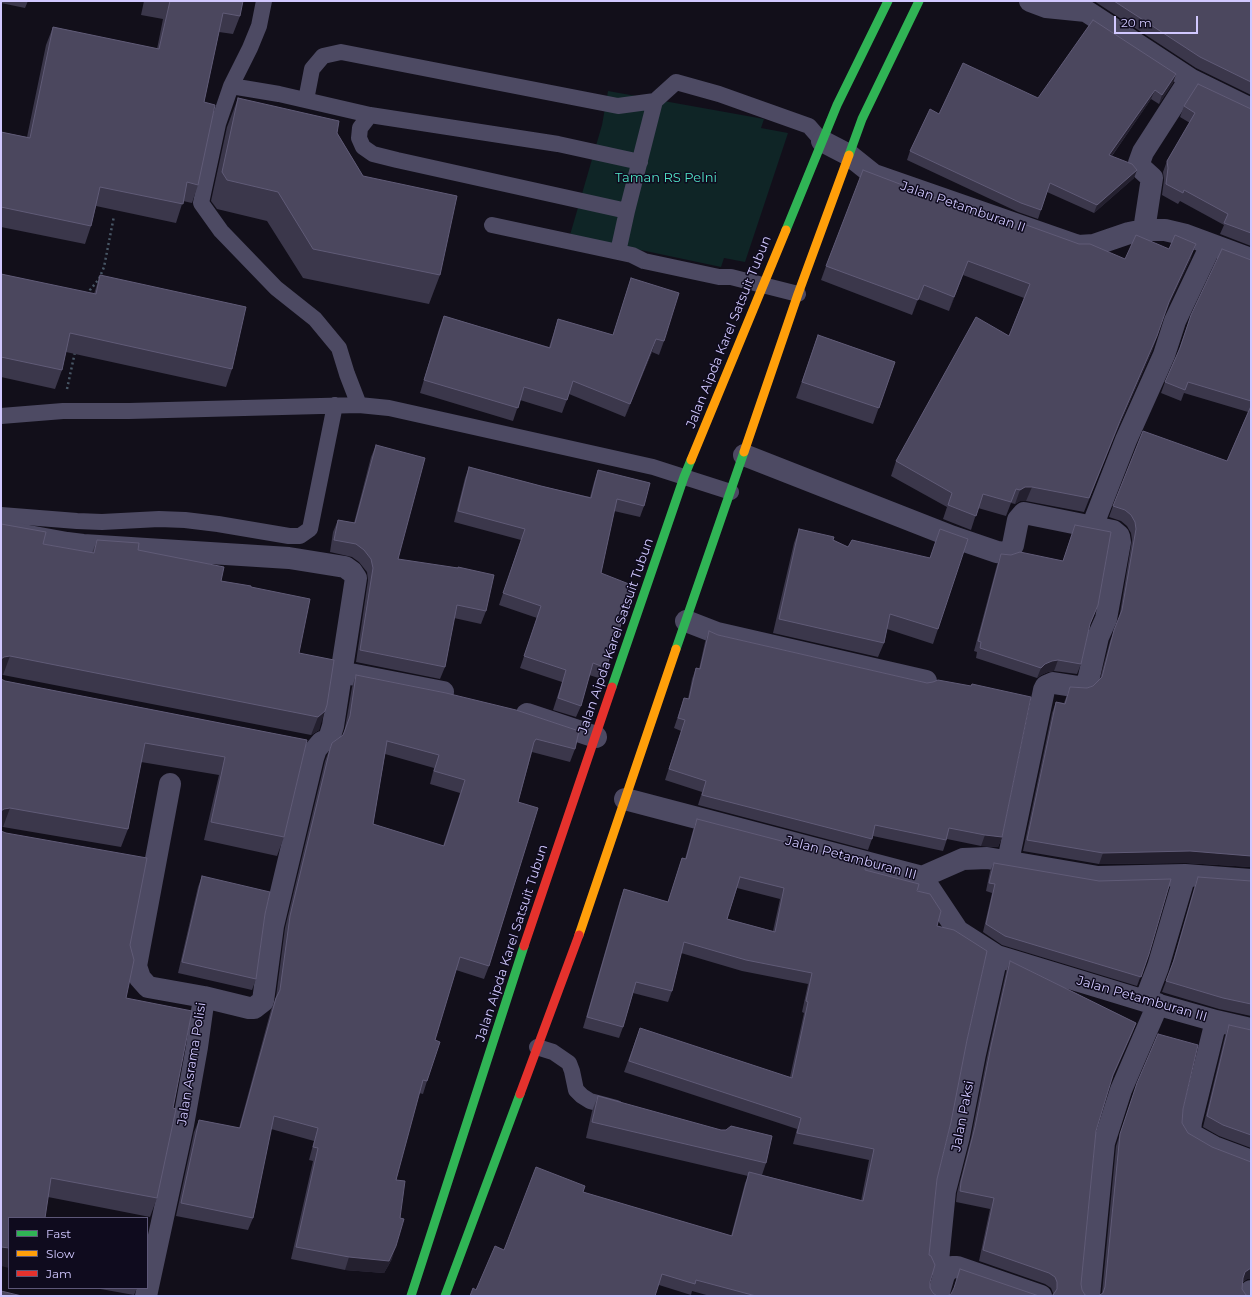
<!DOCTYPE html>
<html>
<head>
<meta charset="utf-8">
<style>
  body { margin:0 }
  #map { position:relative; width:1252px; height:1297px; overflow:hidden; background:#120f1a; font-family:Montserrat,sans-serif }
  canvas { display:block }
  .frame { position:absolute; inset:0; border:2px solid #d1c8ff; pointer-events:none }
  .legend { position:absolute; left:8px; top:1217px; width:140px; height:72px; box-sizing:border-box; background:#0f0b1e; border:1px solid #5d5778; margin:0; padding:5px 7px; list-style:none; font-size:12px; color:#d1c8ff }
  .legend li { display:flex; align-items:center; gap:8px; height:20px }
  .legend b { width:20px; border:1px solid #5d5778 }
  .scale { position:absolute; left:1114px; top:16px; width:84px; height:18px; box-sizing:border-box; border:2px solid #d1c8ff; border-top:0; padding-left:5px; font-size:12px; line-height:14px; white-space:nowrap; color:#d1c8ff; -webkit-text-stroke:3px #0f0b1e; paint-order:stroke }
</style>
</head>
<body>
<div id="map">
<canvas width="1252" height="1297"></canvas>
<div class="frame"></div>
<ul class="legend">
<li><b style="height:5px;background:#30b455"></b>Fast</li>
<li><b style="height:5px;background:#ff9f0a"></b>Slow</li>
<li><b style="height:5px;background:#e5322d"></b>Jam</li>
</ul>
<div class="scale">20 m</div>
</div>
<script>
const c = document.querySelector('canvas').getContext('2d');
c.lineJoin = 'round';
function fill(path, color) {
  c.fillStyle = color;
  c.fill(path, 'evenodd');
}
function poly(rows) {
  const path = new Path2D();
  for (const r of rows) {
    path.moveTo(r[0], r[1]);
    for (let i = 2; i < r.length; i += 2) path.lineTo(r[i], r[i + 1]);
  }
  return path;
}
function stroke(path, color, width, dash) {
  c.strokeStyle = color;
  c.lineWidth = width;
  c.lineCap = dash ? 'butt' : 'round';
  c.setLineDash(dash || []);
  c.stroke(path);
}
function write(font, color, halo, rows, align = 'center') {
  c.font = font + ' Montserrat,sans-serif';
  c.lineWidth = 3;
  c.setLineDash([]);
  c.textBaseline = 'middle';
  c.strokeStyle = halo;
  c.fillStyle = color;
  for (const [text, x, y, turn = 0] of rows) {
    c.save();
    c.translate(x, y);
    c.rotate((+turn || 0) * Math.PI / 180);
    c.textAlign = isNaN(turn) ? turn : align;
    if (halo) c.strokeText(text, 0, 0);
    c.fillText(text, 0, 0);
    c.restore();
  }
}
fill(poly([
  [608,91,764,119,761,128,788,133,745,262,724,258,721,267,570,235,602,125]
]), '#0f2526');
stroke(poly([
  [88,295,90,290,99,279,104,267,114,216],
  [67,389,75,352]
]), '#485766', 2.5, [2, 3]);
stroke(poly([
  [231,86,250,48,259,26,264,1],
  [306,100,312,69,323,56,341,52,618,106,655,101,676,82,719,94,809,126,822,141],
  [655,101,627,211,618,252,632,255,644,261,719,277,731,277,798,294],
  [370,115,360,128,359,138,363,147,373,154,397,160,627,211],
  [492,225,618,252],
  [359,405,347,374,339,348,315,319,276,288,221,231,201,203,218,124,231,86,279,94,370,115,558,144,640,162],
  [1,416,63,411,129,411,359,405,389,408,653,467,731,492],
  [1,515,77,521,102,522,159,519,185,520,218,524,289,536,300,536,310,529,335,405],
  [537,1047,553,1052,569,1063,572,1071,576,1090,582,1096,590,1101,616,1108]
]), '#4d4a63', 16);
stroke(poly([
  [1030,1,1046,7,1086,11,1190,79,1251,109],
  [822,141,849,155,874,175,1078,246,1094,245,1129,233,1144,230,1165,230,1186,235,1251,259],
  [1144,230,1152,178,1141,168,1139,163,1143,152,1190,79],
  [744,455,953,537,997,552,1004,553,1010,551,1013,545,1018,520,1024,513,1113,531,1119,536,1120,542,1106,619,1098,637,1088,681,1085,685,1079,687,1053,683,1046,686,1044,690,1008,861],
  [1092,527,1126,440,1164,355,1175,321,1211,245],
  [1,531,67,543,83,545,289,558,345,567,352,572,356,578,333,726,329,739,322,742,316,749,313,758,273,926,263,1001,254,1008,249,1008,204,997],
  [686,621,717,633,926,681],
  [340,672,443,692],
  [527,714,596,737],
  [625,799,922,877,958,931,997,956,1145,1001,1216,1021,1251,1029],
  [922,877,963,859,987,858,1098,877,1185,875,1251,880],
  [1145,1001,1158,967,1185,875],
  [1216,1021,1191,1122,1190,1131,1194,1136,1214,1147,1251,1161],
  [944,1275,938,1261,945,1191,959,1136,975,1054,997,956],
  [146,1296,183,1125,197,1047,204,997,148,987,140,978,136,966,170,784],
  [938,1296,944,1275,947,1271,952,1267,957,1267,1041,1296],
  [1089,1296,1104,1143,1121,1090,1158,1004],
  [1250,1296,1251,1291]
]), '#4d4a63', 22);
stroke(poly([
  [849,155,862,119,919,1],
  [786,230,837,105,888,1],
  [676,649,744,452],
  [612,687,684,477,691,460],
  [411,1296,524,946],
  [445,1296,520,1094]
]), '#30b455', 9);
stroke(poly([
  [744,452,798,294,849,155],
  [691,460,786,230],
  [579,935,676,649]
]), '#ff9f0a', 9);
stroke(poly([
  [524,946,612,687],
  [520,1094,579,935]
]), '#e5322d', 9);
fill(poly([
  [1,1,28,1,25,8,1,3],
  [144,1,243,1,240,16,233,34,219,32,204,102,198,185,192,203,183,201,176,223,96,206,91,226,85,244,1,227,1,132,27,137,46,45,53,27,157,49,163,19,141,15],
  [1094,1,1251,1,1251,95,1196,68],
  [1176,74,1173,83,1159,104,1151,99,1112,156,1134,178,1094,213,1047,192,1038,219,1018,212,907,160,910,151,939,114,1038,98],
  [238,98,337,133,363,176,440,275,429,304,303,278,267,221,217,209,211,201,227,127],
  [1184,106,1251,109,1251,246,1220,234,1224,225,1180,201,1178,204,1162,195,1164,180,1163,172,1167,161,1190,123,1180,117],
  [1015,228,1079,244,1125,259,1191,258,1165,312,1152,351,1115,435,1084,512,1026,501,1020,501,1015,504,1011,503,1006,516,978,508,971,530,943,519,947,507,891,476,896,461,1009,336,1024,298,963,275,949,311,918,299,912,315,821,280,826,266],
  [1251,260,1251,867,1186,863,1099,864,1023,851,1052,713,1056,702,1064,703,1070,687,1087,688,1093,686,1100,679,1110,641,1119,619,1132,540,1131,533,1127,526,1121,521,1109,517,1113,506,1227,461,1248,412,1184,393,1181,401,1161,393,1165,382,1178,352,1191,315],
  [1,274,94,294,100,275,232,369,226,387,66,352,62,370,55,389,1,377],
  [631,278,664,341,659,355,652,352,625,417,569,394,562,413,520,400,513,421,420,393,439,329,444,316,549,347,554,332,558,319,613,335],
  [818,335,895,362,873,424,796,398],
  [376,445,398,559,486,611,481,624,454,618,445,667,440,679,356,662,368,580,367,572,359,562,352,557,330,552,333,532,338,520,354,523,371,457],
  [469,467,541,486,590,497,594,482,598,470,644,506,640,517,614,511,601,573,606,668,602,679,589,675,581,706,576,717,553,710,562,682,520,668,537,618,499,605,521,540,454,522,465,478],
  [1,524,43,544,92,553,97,540,138,550,221,581,251,587,299,653,334,660,319,730,311,735,3,675,1,675],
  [1075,525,1098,605,1089,627,1081,664,1077,674,1054,671,1048,672,1041,675,1037,678,976,658,977,652,974,651,997,565,1001,554,1063,561],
  [799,529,833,540,848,547,930,558,940,529,938,629,933,644,887,629,884,643,878,657,773,633,794,543],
  [709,631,718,635,927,683,971,686,972,684,1002,837,998,847,981,846,947,839,943,851,873,836,868,850,698,805,702,792,665,780,681,731,674,728,684,698,688,699,692,679,696,668,699,669,705,642],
  [356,675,575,749,570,762,532,752,518,802,489,966,484,979,456,970,435,1040,427,1081,423,1094,419,1093,396,1180,392,1259,384,1273,345,1270,291,1259,313,1161,309,1160,314,1141,271,1129,253,1218,248,1230,176,1216,194,1132,199,1120,239,1128,271,1010,276,997,285,928,325,761,332,743,343,735,344,733,345,728,352,687],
  [385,754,434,768,430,784,460,793,443,846,373,824],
  [5,681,307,740,284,837,277,856,204,840,219,775,141,762,128,829,121,847,3,827],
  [697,819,865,870,917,891,937,926,967,1040,937,1179,929,1255,930,1288,933,1293,937,1296,710,1296,692,1291,691,1295,659,1285,476,1290,504,1250,583,1192,731,1236,745,1183,748,1176,586,1138,592,1111,598,1096,766,1163,762,1175,861,1201,869,1160,793,1144,797,1129,624,1072,636,1039,790,1077,804,1013,802,1012,808,984,742,971,681,953,672,991,668,1002,633,993,623,1027,619,1038,583,1028,620,900,624,889,668,902,682,858,685,859,693,830],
  [737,888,780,899,773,931,727,919],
  [994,863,1149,954,1137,986,1002,945,983,932,992,893,986,891,990,871],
  [202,876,265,914,256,979,252,990,178,973,198,887],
  [1198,877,1251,881,1251,1016,1219,1009,1162,992,1171,968,1194,888],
  [130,945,126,998,173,1108,157,1198,150,1217,48,1197,1,1266],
  [1010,961,1136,1023,1132,1034,1111,1081,1096,1131,1081,1284,1082,1290,1085,1295,1053,1295,1053,1293,1051,1288,1045,1284,979,1261,990,1209,956,1202,957,1193,971,1138,987,1057,1006,972],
  [1229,1025,1251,1030,1251,1148,1219,1136,1203,1127,1225,1036],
  [1137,1083,1183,1109,1182,1123,1247,1279,1243,1282,1102,1293,1116,1146],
  [95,1288,137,1288,134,1295]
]), '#3b374b');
fill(poly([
  [1176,74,1173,83,1159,104,1162,95],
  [1155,90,1151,99,1106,164,1109,155],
  [1137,170,1134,178,1094,213,1097,205],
  [1196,244,1191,258,1164,316,1169,302],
  [968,261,963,275,949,311,954,297],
  [1157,336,1152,351,1115,435,1084,512,1120,421],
  [656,339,652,352,625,417,630,404],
  [1025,487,1032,487,1026,501,1020,501,1015,504,1020,490],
  [10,656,3,675,1,675,1,659,4,657],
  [1058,660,1054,671,1048,672,1041,675,1037,678,1041,668,1045,664,1052,661],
  [325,711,319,730,311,735,318,717],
  [10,808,3,827,1,827,1,811,4,809],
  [985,835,1002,837,998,847,981,846],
  [1190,851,1251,856,1251,867,1186,863,1099,864,1103,853],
  [1136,1023,1132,1034,1109,1086,1113,1075],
  [396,1246,392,1259,384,1273,345,1270,349,1257],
  [1,1247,9,1248,9,1268,1,1266],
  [1251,1268,1251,1279,1247,1279,1241,1283,1243,1278,1245,1272]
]), '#24202f');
const building = poly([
  [170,1,243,1,240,16,223,13,204,102,215,105,198,185,187,182,183,204,100,187,91,226,1,207,1,132,30,138,53,27,159,49,170,1],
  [1114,1,1251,1,1251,82,1200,57,1114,1],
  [1093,20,1176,74,1162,95,1155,90,1109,155,1132,164,1137,170,1097,205,1050,183,1041,210,1021,203,910,151,930,109,939,114,963,63,1038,98,1093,20],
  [1198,84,1251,109,1251,233,1224,223,1228,214,1184,190,1183,193,1166,184,1168,168,1167,161,1195,113,1184,106,1198,84],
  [238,98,339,121,337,133,363,176,457,196,440,275,313,249,278,192,227,180,222,172,238,98],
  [863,170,1015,228,1018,222,1079,244,1090,244,1125,259,1136,235,1169,249,1175,235,1196,244,1169,302,1157,336,1120,421,1089,498,1032,487,1025,487,1020,490,1016,489,1011,502,983,494,976,516,948,505,952,493,896,461,976,317,1009,336,1030,284,968,261,954,297,924,285,918,300,826,266,863,170],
  [1222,249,1251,260,1251,401,1188,382,1185,390,1165,382,1180,348,1191,315,1222,249],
  [1,274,96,294,100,275,246,307,232,369,70,333,62,370,1,357,1,274],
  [631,278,679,293,664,341,656,339,630,404,573,381,567,400,524,387,518,408,424,380,444,316,550,348,558,319,613,335,631,278],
  [818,335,895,362,879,408,802,382,818,335],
  [1251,406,1251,856,1190,851,1103,853,1027,840,1056,702,1065,704,1070,687,1087,688,1093,686,1102,677,1114,630,1122,610,1136,529,1135,522,1131,515,1125,510,1113,506,1143,431,1227,461,1251,406],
  [376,445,425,458,398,559,458,568,458,567,494,575,486,611,457,605,445,667,360,650,373,568,371,559,364,550,356,544,334,540,338,520,355,523,376,445],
  [469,467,541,486,591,498,598,470,650,483,644,506,617,499,601,573,634,586,606,668,593,663,581,706,558,698,566,670,524,656,541,606,503,593,525,529,458,511,469,467],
  [1,524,46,532,43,544,94,553,97,540,139,543,138,550,224,567,221,581,251,586,251,587,310,599,299,653,334,660,327,705,325,711,318,717,10,656,4,657,1,659,1,524],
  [1075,525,1111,532,1098,605,1090,624,1081,664,1058,660,1052,661,1045,664,1041,668,980,648,981,642,978,641,1001,554,1011,555,1020,552,1063,561,1075,525],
  [799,529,834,537,833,540,848,547,852,540,930,558,940,529,968,539,938,629,890,614,884,643,779,619,799,529],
  [709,631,718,635,927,683,933,682,938,680,971,686,972,684,1031,697,1002,837,985,835,949,828,946,840,875,825,872,839,702,795,706,781,669,769,685,720,678,718,684,698,689,699,696,668,700,669,709,631],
  [356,675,446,693,516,710,579,731,575,749,536,739,534,742,518,802,538,808,489,966,460,957,435,1040,440,1042,427,1081,423,1080,396,1180,405,1181,400,1218,404,1219,396,1246,389,1261,349,1257,296,1247,318,1148,313,1147,318,1128,274,1116,253,1218,181,1203,199,1120,240,1128,276,998,280,990,290,916,330,749,332,743,343,735,345,730,350,716,356,675],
  [387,741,439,755,434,771,465,780,444,846,373,824,387,741],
  [1,679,5,681,307,740,284,837,211,822,225,757,145,743,128,829,10,808,4,809,1,811,1,679],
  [697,819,866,863,865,870,919,884,917,891,930,894,941,911,937,926,954,930,987,951,967,1040,951,1122,937,1179,929,1255,931,1256,935,1265,930,1282,930,1288,933,1293,937,1296,756,1296,696,1280,695,1284,662,1274,655,1296,470,1296,473,1288,476,1290,495,1246,504,1250,536,1167,585,1186,583,1192,732,1236,749,1172,863,1201,874,1149,797,1133,801,1118,629,1061,640,1028,792,1078,808,1002,806,1001,812,973,746,960,684,942,672,991,636,982,623,1027,587,1017,624,889,668,902,682,858,686,859,697,819],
  [740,877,784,888,775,932,727,919,740,877],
  [1,831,6,833,147,858,130,945,134,960,126,998,192,1011,173,1108,176,1109,157,1198,51,1178,45,1218,9,1218,9,1248,1,1247,1,831],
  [994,863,1099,881,1171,879,1149,954,1141,977,1005,936,986,924,995,884,989,883,994,863],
  [202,876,270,892,265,914,256,979,182,962,202,876],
  [1198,877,1251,881,1251,1004,1223,998,1166,981,1174,960,1198,877],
  [1010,961,1136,1023,1113,1075,1096,1131,1081,1284,1082,1290,1085,1295,1088,1296,1050,1296,1053,1295,1057,1289,1057,1282,1055,1277,1049,1273,983,1250,994,1198,960,1191,961,1182,975,1127,991,1046,1010,961],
  [1229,1025,1251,1030,1251,1135,1223,1125,1207,1116,1229,1025],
  [1158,1034,1198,1045,1183,1109,1182,1123,1188,1133,1212,1147,1251,1162,1251,1268,1245,1272,1243,1278,1242,1289,1246,1295,1249,1296,1098,1296,1103,1293,1105,1287,1120,1134,1137,1083,1158,1034],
  [598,1096,721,1130,726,1130,731,1126,772,1136,766,1163,592,1122,598,1096],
  [960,1269,1039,1296,947,1296,951,1294,954,1288,960,1269],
  [1,1291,22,1296,1,1296,1,1291]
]);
fill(building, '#4b475e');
stroke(building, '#605b77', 1);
write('13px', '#50e3c6', '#0f0b1e', [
  ["Taman RS Pelni",666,178]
]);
write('13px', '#d1c8ff', '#0f0b1e', [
  ["Jalan Petamburan II",963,207,19],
  ["Jalan Aipda Karel Satsuit Tubun",729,332,-68],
  ["Jalan Aipda Karel Satsuit Tubun",616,636,-71],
  ["Jalan Petamburan III",851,858,15],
  ["Jalan Aipda Karel Satsuit Tubun",512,943,-72],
  ["Jalan Petamburan III",1142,999,16],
  ["Jalan Asrama Polisi",192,1064,-81],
  ["Jalan Paksi",963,1116,-79]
]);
</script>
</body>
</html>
